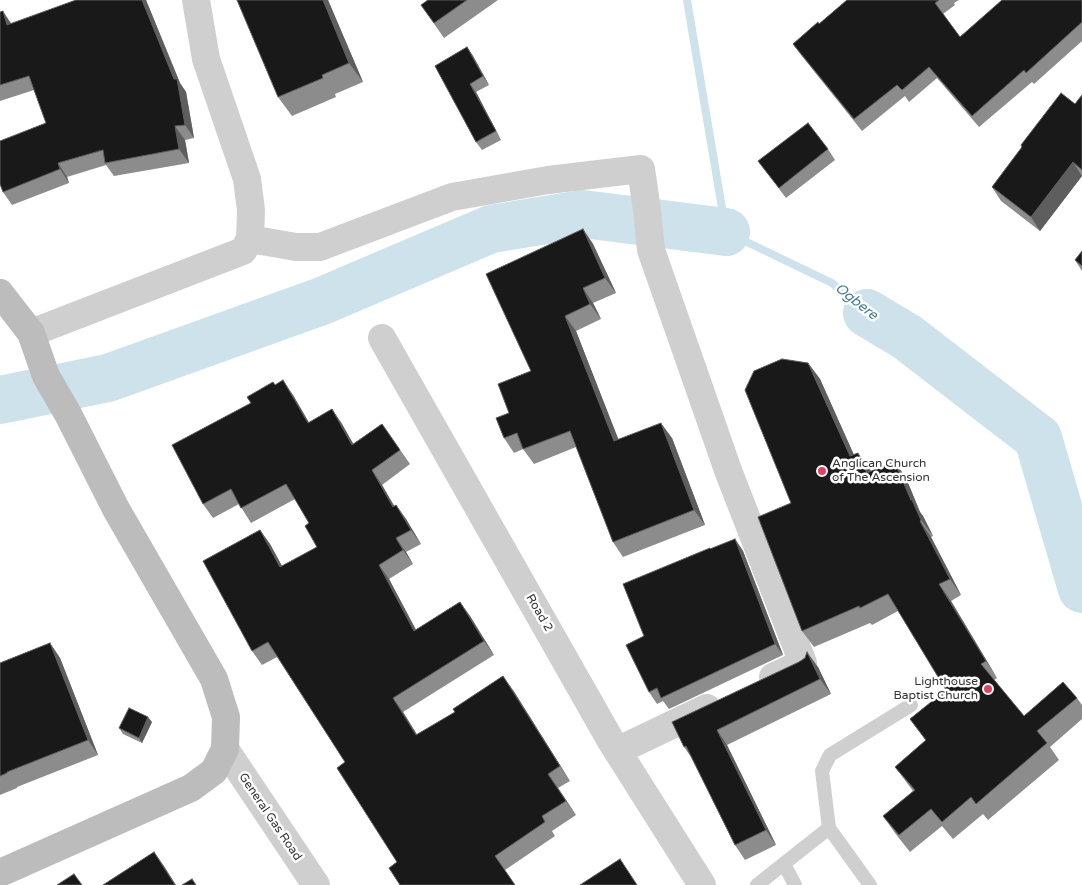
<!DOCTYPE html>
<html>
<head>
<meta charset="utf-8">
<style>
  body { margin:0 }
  canvas { display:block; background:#fff }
</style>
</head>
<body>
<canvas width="1082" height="885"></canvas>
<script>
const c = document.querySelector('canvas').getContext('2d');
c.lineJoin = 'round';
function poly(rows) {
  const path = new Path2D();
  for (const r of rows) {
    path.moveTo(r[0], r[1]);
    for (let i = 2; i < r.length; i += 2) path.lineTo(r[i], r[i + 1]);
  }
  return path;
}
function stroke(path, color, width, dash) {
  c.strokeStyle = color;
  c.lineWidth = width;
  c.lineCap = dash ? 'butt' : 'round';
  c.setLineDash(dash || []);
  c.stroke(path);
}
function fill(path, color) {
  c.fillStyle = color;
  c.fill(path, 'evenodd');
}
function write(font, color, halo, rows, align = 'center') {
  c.font = font + ' "Varela Round",sans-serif';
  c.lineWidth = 5;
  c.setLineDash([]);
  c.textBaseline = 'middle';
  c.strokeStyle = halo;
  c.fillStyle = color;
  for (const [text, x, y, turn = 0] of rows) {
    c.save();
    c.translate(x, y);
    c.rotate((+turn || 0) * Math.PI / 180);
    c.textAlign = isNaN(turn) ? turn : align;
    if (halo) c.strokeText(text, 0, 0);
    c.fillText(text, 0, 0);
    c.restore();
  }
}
stroke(poly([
  [687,0,726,232,832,283,867,313]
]), '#cde2ea', 8);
stroke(poly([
  [867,313,907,337,1038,438,1082,589],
  [0,400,108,378,322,301,491,229,583,214,726,232]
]), '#cde2ea', 48);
stroke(poly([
  [829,828,870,885],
  [784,864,795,885],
  [757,885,829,828,822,771,830,755,911,705]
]), '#cfcfcf', 14);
stroke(poly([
  [250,239,296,247,320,247,452,197,548,180,641,169,647,210,651,250,729,473,803,663,773,677],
  [31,333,243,251,250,239,251,210,247,179,206,59,196,0],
  [382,338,611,741,702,885],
  [225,749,316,885],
  [617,751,707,708]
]), '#cfcfcf', 28);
stroke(poly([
  [0,293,31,333,46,376,68,414,116,509,214,679,226,717,225,749,214,771,191,788,0,873]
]), '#bcbcbc', 28);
fill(poly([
  [76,0,146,0,180,83,186,92,194,138,185,140,189,163,114,176,106,165,67,177,69,183,12,205,3,192,46,123,34,90,0,101,0,12,12,24],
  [328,0,363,82,335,94,336,97,292,116,278,97],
  [428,0,498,0,444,38,421,5],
  [847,0,959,0,954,3,955,5,943,14,960,37,1082,0,1082,41,1034,84,1032,82,979,127,937,78,909,102,905,96,862,131,801,55,793,44,819,24],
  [467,47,473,56,489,85,476,92,501,140,482,150,476,142,435,66],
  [1082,95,1082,176,1040,231,1001,201,992,187,1022,147,1075,104],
  [828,149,835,160,786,198,758,161],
  [583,229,593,244,616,293,593,303,601,319,576,331,618,440,672,438,705,525,623,557,613,542,576,447,534,464,523,449,514,453,504,438,509,413,531,371],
  [1082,251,1082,271,1075,260],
  [808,363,820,379,854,455,870,469,871,471,894,461,906,478,920,512,923,516,933,536,931,537,961,595,951,601,997,678,994,680,1024,716,1077,698,1082,705,1082,719,1050,747,1059,760,988,820,983,814,953,839,942,826,910,852,895,833,883,816,913,791,895,767,926,741,910,719,946,690,898,611,872,625,870,623,814,647,802,631,791,503],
  [275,385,293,395,309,423,332,409,342,424,353,444,382,424,410,464,382,485,394,506,396,505,406,519,421,544,406,552,413,564,389,579,416,630,460,602,470,616,494,655,403,712,417,735,513,690,570,781,558,788,576,815,552,831,555,836,505,870,397,862,345,762,277,657,262,665,252,651,260,530,270,544,282,566,317,547,309,523,295,499,251,523,239,504,213,518,203,504,251,403],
  [735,539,743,551,783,655,669,709,663,701,657,704,649,692,644,636,710,549],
  [50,643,60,658,98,755,17,787,17,788,0,795,0,663],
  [805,658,818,667,831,694,727,745,776,845,745,860,735,845,691,757,684,747],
  [152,722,142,743,123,734,119,728]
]), '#8c8c8c');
fill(poly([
  [142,0,146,0,180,83,186,92,194,138,185,125,174,79],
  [323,0,328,0,363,82,349,63],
  [3,11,12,25,7,25],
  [467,47,473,56,489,85,483,76],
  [470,84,476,92,501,140,496,131],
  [175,126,185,140,189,163,179,149],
  [1073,162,1082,176,1040,231,1031,217],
  [58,163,67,177,69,183,60,169],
  [583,229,593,244,616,293,605,278],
  [583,288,593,303,601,319,590,304],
  [565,316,576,331,625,456,614,441],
  [808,363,820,379,862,473,850,456],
  [283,380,293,395,318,438,308,423],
  [332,409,342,424,362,459,352,445],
  [661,423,672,438,705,525,694,510],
  [858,453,870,469,878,489,867,473],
  [894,461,906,478,920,512,923,516,933,536,921,520,911,500],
  [372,470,382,485,403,521,393,507],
  [396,505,406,519,421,544,411,530],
  [920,521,931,537,961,595,950,579],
  [260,530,270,544,290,581,280,567],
  [396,538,406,552,413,564,403,550],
  [735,539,743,551,783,655,775,644],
  [379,565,389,579,424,645,414,631],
  [939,584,951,601,997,678,986,661],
  [460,602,470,616,494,655,484,641],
  [50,643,60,658,98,755,88,740],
  [807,652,818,667,831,694,820,679],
  [503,676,513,690,570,781,560,766],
  [393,698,403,712,426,749,416,735],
  [148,717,152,722,142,743,139,738],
  [717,730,727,745,776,845,766,830],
  [548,774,558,788,576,815,566,801],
  [154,852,164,866,176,885,175,885]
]), '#5e5e5e');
const building = poly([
  [76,0,142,0,174,79,177,79,185,125,175,126,179,149,105,163,103,150,58,163,60,169,3,192,0,184,0,141,46,123,29,76,0,85,0,12,3,11,7,25,76,0],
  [237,0,323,0,349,63,322,75,323,78,278,97,237,0],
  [428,0,467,0,434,23,421,5,428,0],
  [847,0,939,0,935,3,960,37,1002,0,1082,0,1082,22,1026,73,1024,70,972,116,929,67,902,90,897,85,854,119,793,44,818,22,819,24,847,0],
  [467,47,483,76,470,84,496,131,476,142,435,66,467,47],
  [1061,93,1075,104,1082,95,1082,170,1073,162,1031,217,992,187,1022,147,1021,145,1061,93],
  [808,123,828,149,779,188,758,161,808,123],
  [583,229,605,278,583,288,590,304,565,316,614,441,661,423,694,510,613,542,570,431,523,449,517,433,504,438,496,418,509,413,498,384,531,371,486,274,583,229],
  [1082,251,1082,266,1075,260,1082,251],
  [782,359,808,363,850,456,858,453,867,473,894,461,911,500,912,500,921,520,920,521,950,579,939,584,986,661,981,664,1024,716,1063,682,1077,698,1037,731,1047,743,976,804,971,797,942,822,931,809,899,835,883,816,915,790,895,767,926,740,910,719,946,690,888,594,860,608,859,606,802,631,758,517,791,503,745,390,754,371,782,359],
  [283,380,308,423,332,409,352,445,382,424,400,450,372,470,393,507,396,505,411,530,396,538,403,550,379,565,414,631,460,602,484,641,393,698,416,735,455,712,453,709,503,676,560,766,548,774,566,801,542,816,545,822,495,856,515,885,400,885,389,868,397,862,337,768,345,762,268,642,252,651,203,561,260,530,280,567,317,547,305,526,309,523,286,484,241,508,231,489,203,504,172,445,251,403,247,397,273,382,275,385,283,380],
  [735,539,775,644,661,698,657,688,649,692,626,645,644,636,623,584,710,548,710,549,735,539],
  [50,643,88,740,7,772,7,773,0,776,0,663,50,643],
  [807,652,820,679,717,730,766,830,735,845,686,746,684,747,672,722,799,662,805,658,807,652],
  [129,708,148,717,139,738,119,728,129,708],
  [154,852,175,885,103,885,154,852],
  [620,859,637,885,580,885,620,859],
  [74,874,82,885,57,885,74,874],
  [192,879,196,885,182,885,192,879]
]);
fill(building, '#191919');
stroke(building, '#5e5e5e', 1);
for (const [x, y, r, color] of [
  [822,471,5,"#db4361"],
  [988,689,5,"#db4361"]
]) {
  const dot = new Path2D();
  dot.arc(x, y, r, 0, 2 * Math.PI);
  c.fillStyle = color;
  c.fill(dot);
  stroke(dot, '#fff', 2);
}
write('12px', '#323232', '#fff', [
  ["Anglican Church",832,464],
  ["of The Ascension",832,478],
  ["Lighthouse",978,682,"right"],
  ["Baptist Church",978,696,"right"]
], 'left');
write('12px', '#323232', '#fff', [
  ["Road 2",539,613,60],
  ["General Gas Road",270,817,56]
]);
write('italic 14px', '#447d91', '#fff', [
  ["Ogbere",856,302,38]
]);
</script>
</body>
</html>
